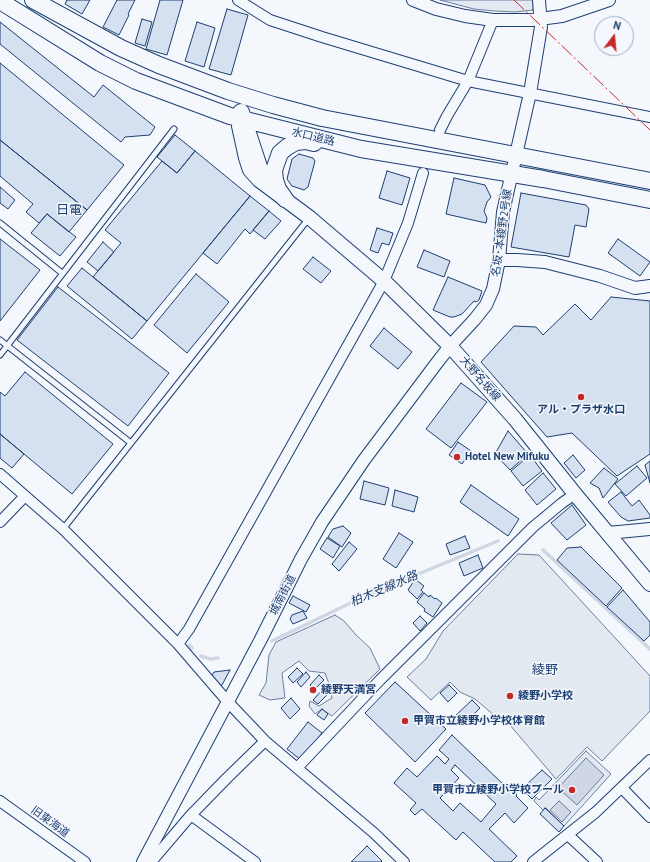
<!DOCTYPE html>
<html>
<head>
<meta charset="utf-8">
<style>
  body { margin:0 }
  #map { position:relative; width:650px; height:862px; overflow:hidden; background:#f4f7fb; font-family:"PT Sans",sans-serif }
  canvas { display:block }
  .north { position:absolute; left:594px; top:16px; width:40px; height:40px; box-sizing:border-box; background:#f4f7fb; border:1px solid #9eadc5; border-radius:50%; rotate:16deg; font-size:11px; font-weight:700; line-height:16px; text-align:center; color:#1d3f73 }
  .north::after { content:''; display:block; margin:auto; width:14px; height:18px; background:#c62828; clip-path:polygon(50% 0,100% 100%,50% 72%,0 100%) }
</style>
</head>
<body>
<div id="map">
<canvas width="650" height="862"></canvas>
<div class="north">N</div>
</div>
<script>
const c = document.querySelector('canvas').getContext('2d');
c.lineJoin = 'round';
function fill(path, color) {
  c.fillStyle = color;
  c.fill(path, 'evenodd');
}
function poly(rows) {
  const path = new Path2D();
  for (const r of rows) {
    path.moveTo(r[0], r[1]);
    for (let i = 2; i < r.length; i += 2) path.lineTo(r[i], r[i + 1]);
  }
  return path;
}
function stroke(path, color, width, dash) {
  c.strokeStyle = color;
  c.lineWidth = width;
  c.lineCap = dash ? 'butt' : 'round';
  c.setLineDash(dash || []);
  c.stroke(path);
}
function write(font, color, halo, rows, align = 'center') {
  c.font = font + ' "PT Sans","Noto Sans JP",sans-serif';
  c.lineWidth = 3;
  c.setLineDash([]);
  c.textBaseline = 'middle';
  c.strokeStyle = halo;
  c.fillStyle = color;
  for (const [text, x, y, turn = 0] of rows) {
    c.save();
    c.translate(x, y);
    c.rotate((+turn || 0) * Math.PI / 180);
    c.textAlign = isNaN(turn) ? turn : align;
    if (halo) c.strokeText(text, 0, 0);
    c.fillText(text, 0, 0);
    c.restore();
  }
}
const green = poly([
  [440,0,533,0,533,10,515,12,495,11,474,9,440,0],
  [518,554,539,555,650,676,650,711,602,761,587,747,556,779,509,724,502,722,475,699,460,692,450,682,431,700,407,677,426,659,443,631,518,554],
  [335,615,344,621,356,635,370,648,380,669,332,716,322,709,315,714,309,706,310,701,319,706,332,698,329,684,325,673,309,671,299,661,282,673,285,698,270,700,259,695,266,683,269,655,276,642,335,615],
  [586,751,611,774,564,826,546,808,543,810,534,801,536,797,539,800,586,751]
]);
fill(green, '#e3e9f0');
stroke(green, '#687fa3', 1);
const water = poly([
  [586,758,604,775,577,805,558,788,586,758],
  [559,801,571,812,562,822,550,810,559,801]
]);
fill(water, '#cfd7e4');
stroke(water, '#687fa3', 1);
stroke(poly([
  [543,550,650,649],
  [272,641,365,596,498,541],
  [189,645,192,648],
  [201,656,210,659,218,658]
]), '#cfd7e4', 3.5);
const building = poly([
  [67,0,90,0,82,14,65,4,67,0],
  [117,0,135,0,128,14,129,15,119,35,103,27,117,0],
  [160,0,183,0,167,55,146,49,160,0],
  [227,9,248,15,231,75,209,69,227,9],
  [142,19,152,22,145,46,135,43,142,19],
  [0,22,94,97,103,85,155,127,150,135,125,137,121,142,0,44,0,22],
  [197,22,215,28,204,67,185,61,197,22],
  [0,63,124,165,87,210,0,140,0,63],
  [175,135,195,151,177,173,157,157,175,135],
  [0,140,87,210,69,232,47,214,39,223,26,212,33,204,0,176,0,140],
  [195,151,250,196,147,321,93,277,121,243,105,230,162,161,177,173,195,151],
  [299,154,313,158,315,161,308,187,304,190,292,186,287,179,292,159,299,154],
  [387,171,410,178,402,205,379,198,387,171],
  [454,178,485,185,491,197,487,202,484,211,487,218,486,223,446,214,454,178],
  [0,187,15,200,8,209,0,203,0,187],
  [521,193,586,205,589,209,586,227,575,225,569,257,511,247,521,193],
  [250,196,269,211,250,234,245,229,217,264,203,253,250,196],
  [269,211,281,221,265,239,253,230,269,211],
  [47,214,76,237,60,256,31,233,47,214],
  [377,228,393,233,389,245,382,243,378,253,370,250,377,228],
  [0,239,40,270,0,321,0,239],
  [618,239,650,262,640,276,608,253,618,239],
  [103,242,114,252,98,271,87,262,103,242],
  [424,250,450,261,444,277,417,267,424,250],
  [313,257,331,271,321,283,303,269,313,257],
  [82,268,147,321,132,339,67,286,82,268],
  [196,274,229,302,187,353,154,325,196,274],
  [448,277,482,291,479,300,476,302,474,301,462,314,454,317,450,317,433,310,448,277],
  [58,287,169,373,128,426,17,340,58,287],
  [611,297,650,301,650,454,617,476,572,433,547,437,481,362,514,326,536,327,543,335,575,304,591,320,611,297],
  [384,328,412,352,398,369,370,346,384,328],
  [25,372,113,444,72,494,0,434,0,392,5,396,25,372],
  [461,383,487,402,451,448,426,429,461,383],
  [508,431,528,454,510,470,495,454,508,431],
  [0,434,24,454,12,468,0,458,0,434],
  [458,442,471,451,462,464,449,455,458,442],
  [530,455,542,471,523,486,511,471,530,455],
  [573,455,585,470,576,478,564,463,573,455],
  [650,461,650,483,645,465,650,461],
  [637,466,647,478,626,496,615,484,637,466],
  [604,468,618,479,603,498,599,488,590,483,604,468],
  [543,473,556,489,537,505,525,490,543,473],
  [364,481,389,488,385,505,360,499,364,481],
  [471,485,519,519,508,536,460,502,471,485],
  [395,490,418,497,414,512,392,506,395,490],
  [621,492,632,506,639,500,650,515,650,518,628,521,621,517,608,502,621,492],
  [572,505,586,525,567,540,551,523,572,505],
  [343,526,351,533,342,547,328,537,333,529,343,526],
  [399,533,413,542,396,568,383,559,399,533],
  [465,536,470,548,450,555,446,544,465,536],
  [327,538,340,546,333,558,320,549,327,538],
  [349,542,357,549,339,571,332,564,349,542],
  [581,547,622,588,606,606,557,560,567,548,581,547],
  [478,555,483,568,464,576,459,563,478,555],
  [415,579,424,586,421,590,423,592,417,599,408,590,415,579],
  [623,590,650,622,650,635,644,641,607,607,623,590],
  [424,593,429,597,430,595,435,599,436,598,442,603,433,617,424,611,425,609,417,602,424,593],
  [293,596,310,605,306,612,289,603,293,596],
  [303,611,307,618,293,624,290,619,292,615,303,611],
  [420,616,427,623,420,631,413,623,420,616],
  [297,668,303,674,293,683,288,677,297,668],
  [230,670,222,685,220,686,211,677,214,672,230,670],
  [306,672,310,677,301,687,297,682,306,672],
  [319,675,324,680,314,690,310,685,319,675],
  [395,682,446,729,415,762,365,713,395,682],
  [449,685,457,693,448,702,440,693,449,685],
  [322,690,327,695,318,704,313,700,322,690],
  [291,698,300,709,290,719,281,708,291,698],
  [472,700,480,708,462,726,453,718,472,700],
  [322,709,328,714,324,720,317,715,322,709],
  [308,722,322,733,301,760,287,749,308,722],
  [452,735,505,786,507,784,517,795,516,796,528,808,514,823,505,813,489,829,517,856,511,862,495,862,463,832,456,840,422,809,415,815,410,810,416,803,394,783,407,768,417,777,437,756,445,764,449,759,439,750,452,735],
  [455,765,496,804,481,822,460,803,453,811,440,798,459,778,451,770,455,765],
  [542,770,552,779,532,799,522,789,542,770],
  [545,808,564,826,559,832,540,814,545,808],
  [367,846,382,861,381,862,351,862,367,846]
]);
fill(building, '#d5e0f0');
stroke(building, '#1d3f73', 1);
const service = poly([
  [0,223,62,273],
  [0,340,131,443],
  [0,355,174,129],
  [63,529,309,218]
]);
const minor = poly([
  [238,0,270,20,322,37,468,81,650,117],
  [440,130,447,116,468,81,493,20],
  [0,474,63,529,178,644,228,702,265,741,374,833,404,862],
  [0,522,25,496],
  [178,644,189,629,384,281,408,223,423,173],
  [297,768,380,680,533,527,562,503,575,494],
  [622,788,650,817],
  [0,801,85,862],
  [191,815,255,862],
  [568,835,597,862],
  [151,862,191,815,227,778,265,741],
  [533,862,596,812,650,760]
]);
const tertiary = poly([
  [413,0,436,9,465,16,493,20,532,20,562,16,609,0],
  [499,260,517,260,545,262,600,276,635,288,650,286],
  [608,533,650,529],
  [143,862,261,639,301,559,322,522,364,460,436,364,450,346,475,319,486,305,493,289,499,260,503,212,530,93,541,27,539,0]
]);
const secondary = poly([
  [239,126,246,158,250,170,259,180,310,218,384,281,450,346,515,419,575,494,650,584]
]);
const trunk = poly([
  [33,0,121,48,159,65,228,91,273,105,322,118,650,181],
  [0,1,100,63,136,81,230,116,361,149,543,179,650,200],
  [241,112,262,176,278,189],
  [285,199,278,189,275,180,274,170,280,153,287,147,296,142,306,141,314,143]
]);
stroke(service, '#1d3f73', 7);
stroke(minor, '#1d3f73', 12);
stroke(tertiary, '#1d3f73', 14);
stroke(secondary, '#1d3f73', 16);
stroke(trunk, '#1d3f73', 18);
stroke(service, '#f4f7fb', 5);
stroke(minor, '#f4f7fb', 10);
stroke(tertiary, '#f4f7fb', 12);
stroke(secondary, '#f4f7fb', 14);
stroke(trunk, '#f4f7fb', 16);
stroke(poly([
  [514,0,650,130]
]), '#c62828', 1, [14, 3, 2, 3]);
for (const [x, y, r, color] of [
  [581,397,4,"#c62828"],
  [457,457,4,"#c62828"],
  [313,690,4,"#c62828"],
  [510,696,4,"#c62828"],
  [405,721,4,"#c62828"],
  [572,790,4,"#c62828"]
]) {
  const dot = new Path2D();
  dot.arc(x, y, r, 0, 2 * Math.PI);
  c.fillStyle = color;
  c.fill(dot);
  stroke(dot, '#f4f7fb', 1.5);
}
write('11px', '#1d3f73', '#f4f7fb', [
  ["水口道路",313,137,14],
  ["名坂･本綾野2号線",502,233,-82],
  ["大野名坂線",480,379,49],
  ["城南街道",283,595,-63],
  ["旧東海道",50,822,36]
]);
write('bold 11px', '#1d3f73', '#f4f7fb', [
  ["アル・プラザ水口",581,410,"center"],
  ["Hotel New Mifuku",465,457],
  ["綾野天満宮",321,690],
  ["綾野小学校",518,696],
  ["甲賀市立綾野小学校体育館",413,721],
  ["甲賀市立綾野小学校プール",564,790,"right"]
], 'left');
write('italic 12px', '#1d3f73', '#f4f7fb', [
  ["柏木支線水路",384,589,-23]
]);
write('13px', '#1d3f73', '#f4f7fb', [
  ["日電",69,210],
  ["綾野",545,670]
]);
</script>
</body>
</html>
